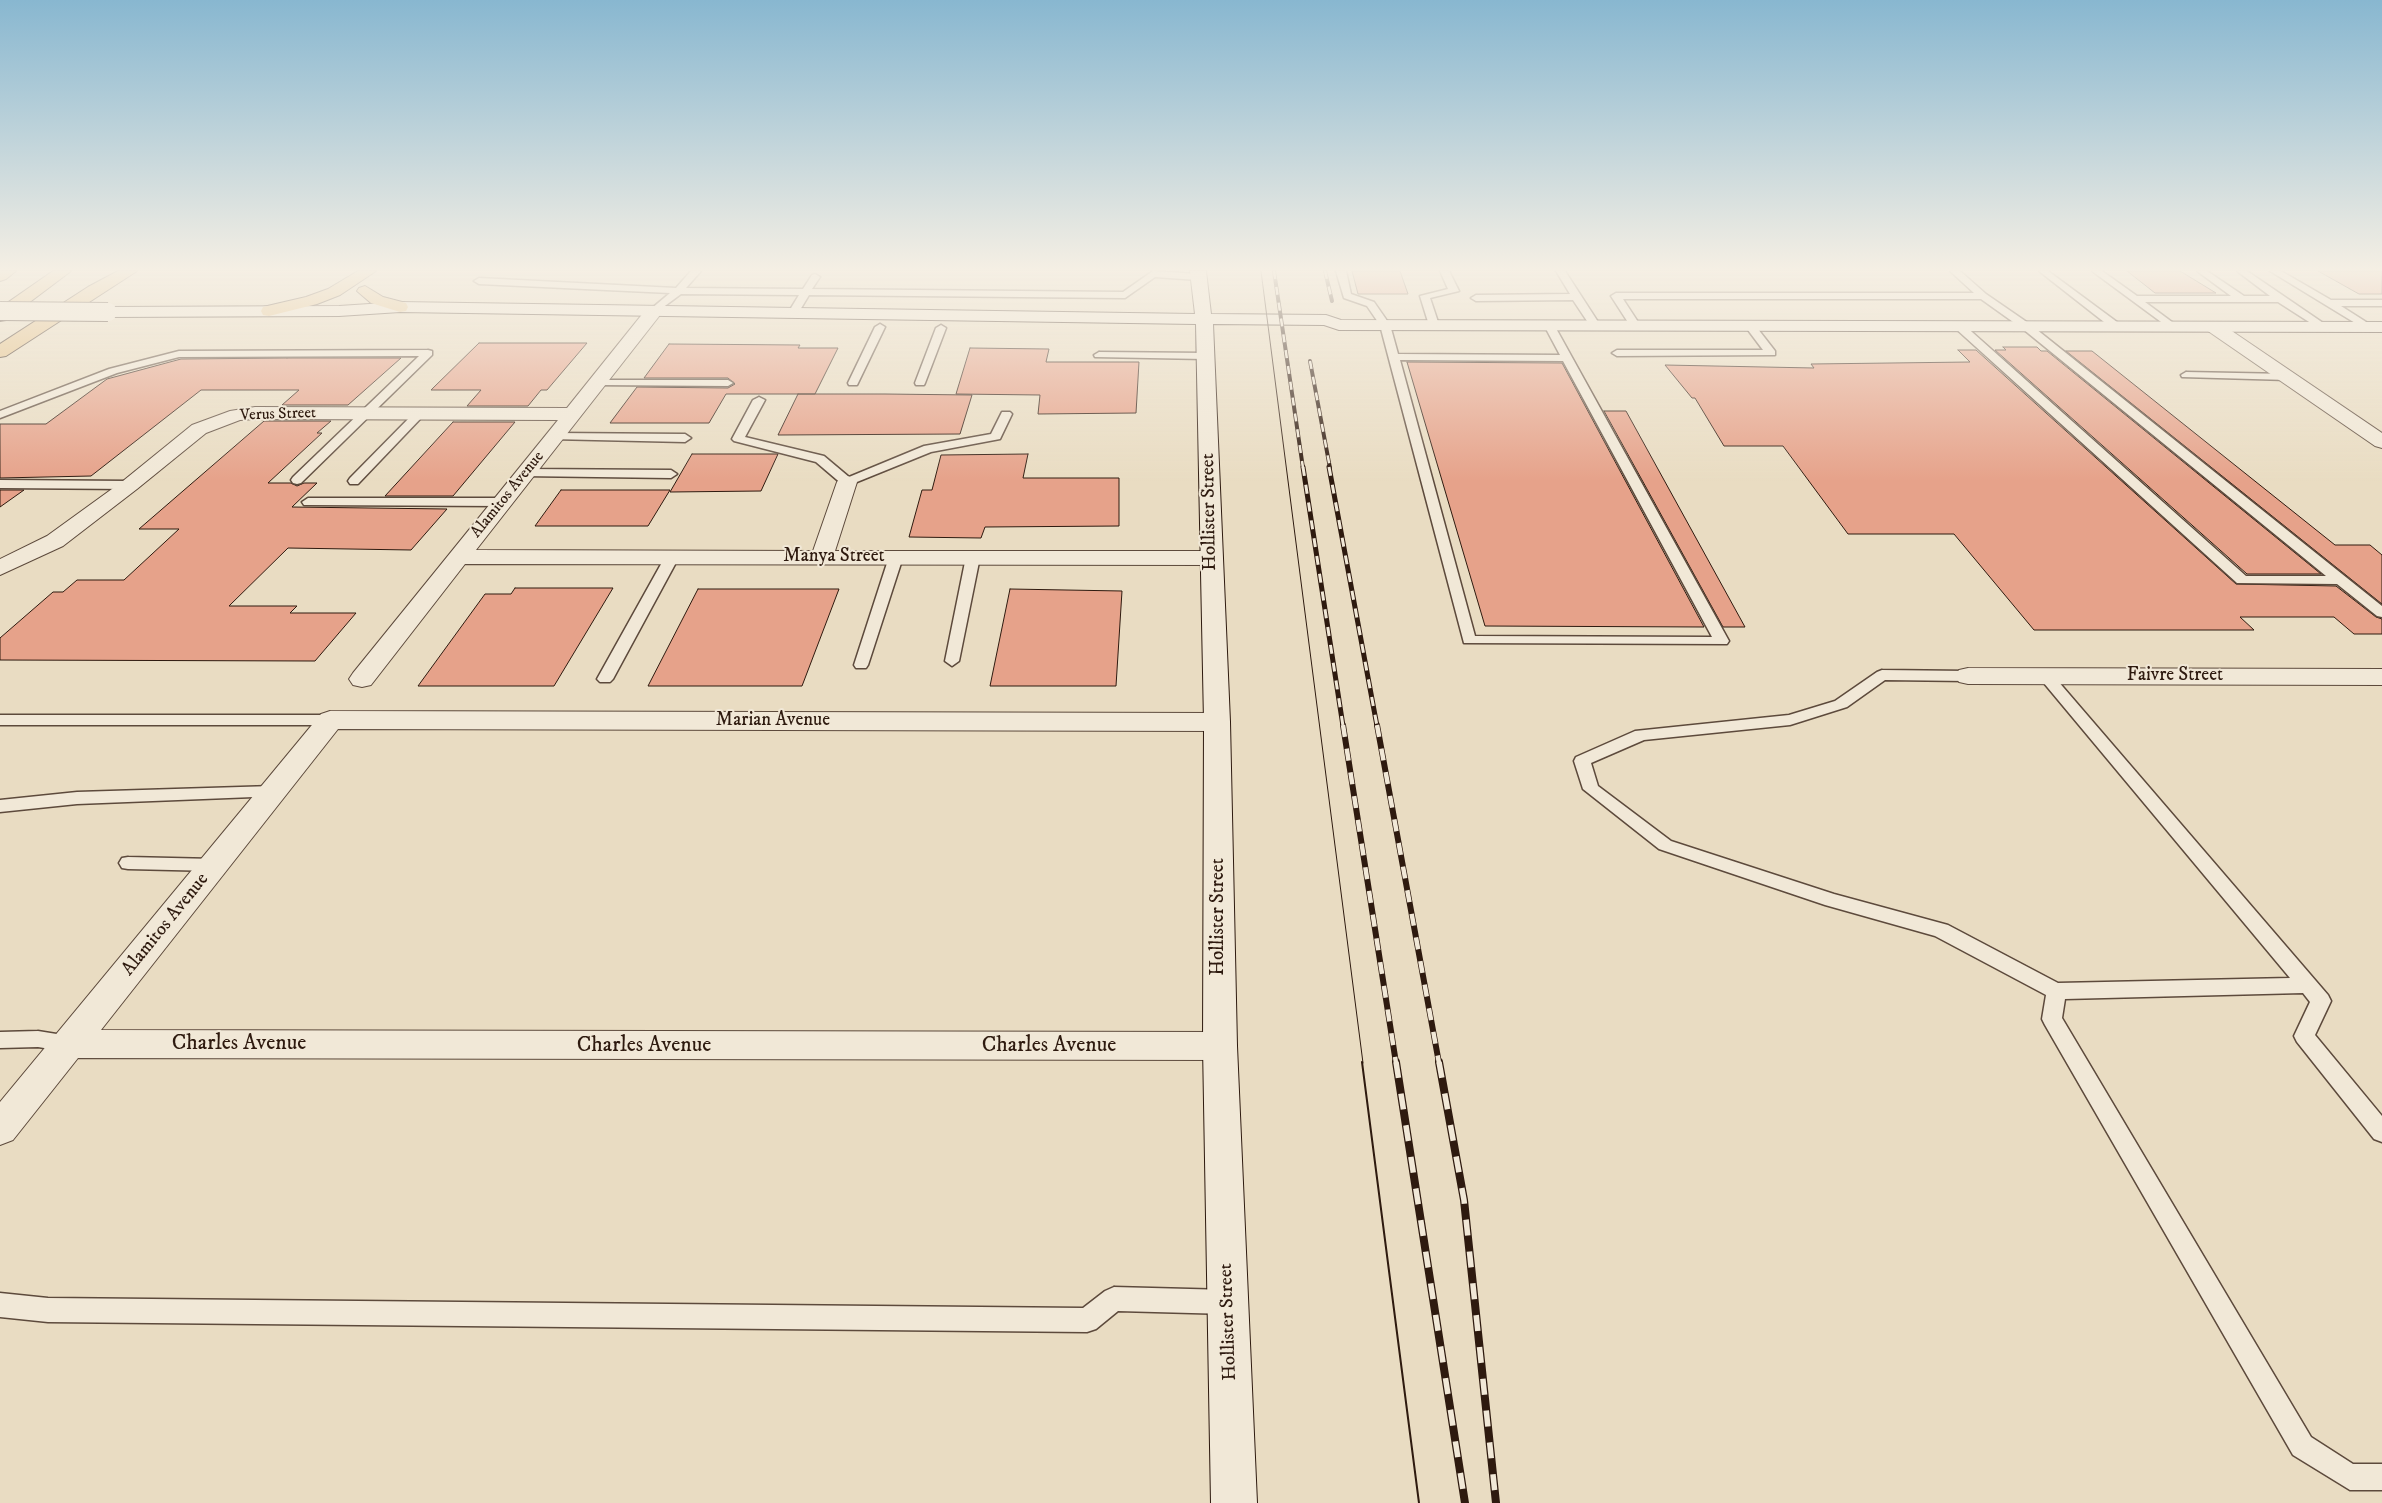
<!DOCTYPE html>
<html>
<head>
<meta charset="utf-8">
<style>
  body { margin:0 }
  canvas { display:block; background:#e9dcc2 }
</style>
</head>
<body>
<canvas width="2382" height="1503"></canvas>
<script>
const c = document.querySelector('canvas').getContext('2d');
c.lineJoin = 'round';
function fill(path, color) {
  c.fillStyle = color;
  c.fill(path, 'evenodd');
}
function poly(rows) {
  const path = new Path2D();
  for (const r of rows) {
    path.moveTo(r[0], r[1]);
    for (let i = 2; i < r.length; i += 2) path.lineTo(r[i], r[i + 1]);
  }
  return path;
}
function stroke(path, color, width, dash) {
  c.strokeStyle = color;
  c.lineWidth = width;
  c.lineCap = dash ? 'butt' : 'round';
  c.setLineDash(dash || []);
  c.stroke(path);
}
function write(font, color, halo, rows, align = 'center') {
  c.font = font + ' "IM FELL DW Pica",serif';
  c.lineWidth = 4;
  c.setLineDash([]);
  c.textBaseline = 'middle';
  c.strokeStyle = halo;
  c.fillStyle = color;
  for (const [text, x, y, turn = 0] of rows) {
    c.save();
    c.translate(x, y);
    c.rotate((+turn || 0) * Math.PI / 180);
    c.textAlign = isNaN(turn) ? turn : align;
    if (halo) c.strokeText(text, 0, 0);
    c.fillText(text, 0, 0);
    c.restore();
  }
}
const building = poly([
  [1352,271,1400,271,1408,294,1358,294,1352,271],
  [2127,271,2180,271,2216,293,2155,293,2127,271],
  [2318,271,2382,271,2382,294,2359,294,2318,271],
  [479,343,587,343,547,390,541,390,528,406,467,406,481,390,431,390,479,343],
  [669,344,800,345,798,348,838,348,815,394,726,394,709,423,610,423,637,387,728,388,735,384,728,378,644,378,669,344],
  [2003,347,2037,347,2041,351,2047,351,2321,574,2247,574,1995,350,2006,350,2003,347],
  [970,348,1049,349,1046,362,1139,362,1136,413,1038,414,1040,395,956,394,970,348],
  [1958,350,1976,350,2236,584,2336,586,2376,617,2382,619,2382,634,2354,634,2334,617,2240,617,2254,630,2034,630,1954,534,1848,534,1783,446,1724,446,1695,398,1692,398,1665,365,1814,368,1811,364,1970,362,1958,350],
  [2066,351,2092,351,2335,545,2370,545,2382,555,2382,604,2066,351],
  [287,358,401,358,348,405,282,405,299,390,201,390,91,476,0,478,0,424,46,424,107,379,181,359,287,358],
  [1407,362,1562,363,1704,627,1485,626,1407,362],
  [798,394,885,394,972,395,960,434,778,435,798,394],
  [1604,411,1626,411,1745,627,1723,627,1604,411],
  [264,421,331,421,317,433,322,433,268,483,291,483,297,486,304,483,317,483,292,507,447,509,411,550,288,548,229,606,297,606,290,613,356,613,315,661,0,660,0,638,53,592,63,592,77,580,124,580,179,529,139,529,264,421],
  [453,422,515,422,453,496,385,496,453,422],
  [692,454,778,454,761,491,670,492,692,454],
  [1028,454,1023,478,1119,478,1119,526,985,527,981,538,909,537,922,490,932,490,941,455,1028,454],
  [0,490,24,490,0,507,0,490],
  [561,490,670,490,648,526,535,526,561,490],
  [515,588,613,588,554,686,418,686,485,594,511,594,515,588],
  [698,589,839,589,802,686,648,686,698,589],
  [1010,589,1122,591,1116,686,990,686,1010,589]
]);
fill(building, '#e6a28a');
stroke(building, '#2e1a0f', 1);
const service = poly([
  [691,271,701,271,686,288,803,289,812,275,815,274,820,277,812,289,1123,292,1153,271,1198,274,1203,277,1198,280,1155,277,1125,298,809,295,797,315,793,316,788,313,799,295,681,294,654,314,649,311,651,309,670,293,479,284,474,281,479,278,676,288,691,271],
  [1336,271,1346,271,1351,294,1374,302,1390,325,1398,354,1560,355,1544,325,1545,323,1553,323,1729,641,1727,644,1464,643,1380,325,1367,306,1344,298,1336,271],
  [1400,360,1563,361,1712,637,1475,636,1400,360],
  [1440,271,1449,271,1459,291,1430,298,1439,325,1434,328,1429,325,1420,296,1448,289,1440,271],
  [1556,271,1565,271,1600,325,1599,327,1591,327,1573,300,1476,301,1471,298,1476,295,1570,294,1556,271],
  [1950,271,1960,271,1986,294,2031,325,2382,606,2382,617,2377,616,2337,584,2237,583,1955,328,1955,324,1963,324,2246,576,2326,576,2023,329,1981,299,1623,299,1640,325,1635,328,1631,327,1611,296,1616,293,1974,293,1950,271],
  [2039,271,2048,271,2121,325,2121,329,2113,329,2039,271],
  [2092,271,2102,271,2137,296,2231,296,2197,271,2207,271,2244,296,2270,296,2237,271,2247,271,2329,327,2324,330,2320,329,2278,302,2145,302,2176,325,2177,327,2172,330,2092,271],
  [2270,271,2281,271,2331,300,2382,300,2382,306,2341,306,2374,327,2369,330,2365,329,2270,271],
  [1750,323,1754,324,1775,351,1775,355,1617,356,1612,353,1617,350,1763,350,1745,326,1750,323],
  [880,324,885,327,858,383,857,385,849,385,848,383,875,327,880,324],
  [941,325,946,328,925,383,924,385,916,385,915,383,936,328,941,325],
  [428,350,432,351,432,355,301,483,297,484,293,483,291,480,293,477,419,356,179,357,117,373,0,418,0,411,109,369,179,351,428,350],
  [1099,352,1205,353,1210,356,1205,359,1095,357,1094,355,1099,352],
  [2186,372,2288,374,2293,377,2288,380,2182,377,2181,375,2186,372],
  [598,380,728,380,733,383,728,386,594,385,593,383,598,380],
  [759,397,765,400,745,437,824,456,849,477,924,446,991,434,1002,412,1010,412,1012,414,1000,439,931,452,847,486,843,485,816,462,734,441,732,439,753,400,759,397],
  [419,411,425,414,423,416,358,484,350,484,348,481,350,478,415,412,419,411],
  [554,433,685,434,691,438,685,442,550,439,548,437,554,433],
  [526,469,671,470,677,474,671,478,522,476,520,473,522,470,526,469],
  [0,480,130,481,136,485,130,489,0,488,0,480],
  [308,498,503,498,509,502,503,506,304,505,302,502,308,498],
  [672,553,679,557,613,679,610,682,600,682,597,679,665,557,672,553],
  [896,553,903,557,868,665,866,668,856,668,854,665,889,557,896,553],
  [973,553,980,557,959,661,952,666,945,661,966,557,973,553],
  [1882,670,1968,671,1976,676,1968,681,1885,680,1847,707,1790,725,1644,740,1591,763,1598,786,1671,841,1834,894,1948,925,2058,983,2290,978,2038,676,2046,671,2051,673,2328,995,2331,1001,2315,1035,2382,1116,2382,1142,2374,1139,2297,1042,2294,1036,2310,1002,2303,993,2065,999,2062,1018,2311,1437,2353,1464,2382,1464,2382,1490,2350,1490,2293,1455,2045,1025,2042,1019,2046,995,1935,936,1825,905,1659,849,1583,789,1574,761,1576,757,1635,731,1789,715,1835,701,1877,672,1882,670],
  [0,715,330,715,336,716,338,720,336,724,330,725,0,725,0,715],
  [273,786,279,788,281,792,279,796,77,804,0,812,0,800,77,792,273,786],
  [128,857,215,859,221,860,224,865,221,870,215,871,128,869,122,868,119,863,122,858,128,857],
  [38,1031,69,1036,76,1038,79,1044,76,1050,69,1052,38,1047,0,1048,0,1032,38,1031],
  [1114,1287,1228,1290,1237,1294,1240,1302,1237,1310,1228,1314,1118,1311,1096,1329,1087,1332,48,1322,0,1317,0,1293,48,1298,1083,1308,1105,1291,1114,1287]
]);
const minor = poly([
  [654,306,660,307,662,311,660,315,476,550,813,551,837,482,840,478,847,476,854,478,857,482,835,551,1211,551,1219,553,1222,558,1219,563,1211,565,465,564,371,685,362,687,353,685,349,679,353,673,558,420,255,419,240,420,206,433,137,489,63,546,0,575,0,559,47,536,123,481,192,425,230,411,255,407,567,408,648,307,654,306],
  [2214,322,2220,323,2382,433,2382,448,2375,446,2208,331,2205,327,2208,323,2214,322],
  [1968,668,2382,669,2382,685,1968,684,1959,682,1955,676,1959,670,1968,668],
  [330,711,1217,713,1226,716,1230,722,1226,728,1217,731,338,729,101,1030,1220,1032,1232,1036,1237,1046,1232,1056,1220,1060,78,1058,13,1140,0,1145,0,1102,321,714,330,711]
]);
const secondary = poly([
  [1190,271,1206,271,1211,314,1326,315,1341,320,2382,322,2382,332,1339,330,1324,325,1213,324,1230,722,1237,1046,1257,1503,1211,1503,1203,1046,1204,722,1196,324,400,312,339,316,108,317,102,316,100,312,102,308,108,307,339,306,400,302,1195,314,1190,271]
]);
const motorway = poly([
  [0,271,16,271,6,279,0,281,0,271],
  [53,271,71,271,6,320,0,321,0,308,53,271],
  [118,271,137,271,6,356,0,357,0,344,88,287,118,271],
  [358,271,376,271,340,295,317,304,269,316,263,315,261,311,263,307,306,297,328,289,358,271],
  [365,286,383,297,406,303,408,307,406,311,400,312,371,303,357,291,359,288,365,286]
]);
stroke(service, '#5d4a3c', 3);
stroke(minor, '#5d4a3c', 2);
stroke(secondary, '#2e1a0f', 2);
stroke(motorway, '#2e1a0f', 2);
fill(service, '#f1e8d7');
fill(minor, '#f1e8d7');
fill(secondary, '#f1e8d7');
fill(motorway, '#e4be81');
stroke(poly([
  [1261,271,1363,1063]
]), '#2e1a0f', 1);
stroke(poly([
  [1362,1062,1419,1503]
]), '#2e1a0f', 2);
const railFar3 = poly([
  [1274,271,1303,468],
  [1325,271,1332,301],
  [1310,361,1330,468]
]);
const railFar2 = poly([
  [1303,467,1343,726],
  [1329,467,1377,726]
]);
const railFar1 = poly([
  [1343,725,1396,1063],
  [1377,725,1439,1063]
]);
const rail = poly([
  [1396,1062,1465,1503],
  [1439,1062,1464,1200,1496,1503]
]);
stroke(railFar3, '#2e1a0f', 4);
stroke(railFar2, '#2e1a0f', 5);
stroke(railFar1, '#2e1a0f', 6);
stroke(rail, '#2e1a0f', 8);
stroke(railFar3, '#f1e8d7', 2.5, [8]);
stroke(railFar2, '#f1e8d7', 3, [9]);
stroke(railFar1, '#f1e8d7', 4.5, [12]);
stroke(rail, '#f1e8d7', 5.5, [16]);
const secondaryBridge = poly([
  [0,311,108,312]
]);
stroke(secondaryBridge, '#2e1a0f', 20, []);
stroke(secondaryBridge, '#f1e8d7', 18);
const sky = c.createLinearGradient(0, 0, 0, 481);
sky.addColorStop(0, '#88b7d0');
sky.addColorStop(0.56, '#f5efe4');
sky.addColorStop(1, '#f5efe400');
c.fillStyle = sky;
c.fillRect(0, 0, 2382, 481);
write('16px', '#2e1a0f', '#f1e8d7', [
  ["Verus Street",278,415,-2],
  ["Alamitos Avenue",508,495,-51]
]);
write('19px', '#2e1a0f', '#f1e8d7', [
  ["Hollister Street",1210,512,-91],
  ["Manya Street",834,557],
  ["Faivre Street",2175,676],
  ["Marian Avenue",773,721],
  ["Hollister Street",1219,917,-90],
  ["Alamitos Avenue",166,925,-51],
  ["Hollister Street",1229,1322,-92]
]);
write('22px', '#2e1a0f', '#f1e8d7', [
  ["Charles Avenue",239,1044],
  ["Charles Avenue",644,1046],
  ["Charles Avenue",1049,1046]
]);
</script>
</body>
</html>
